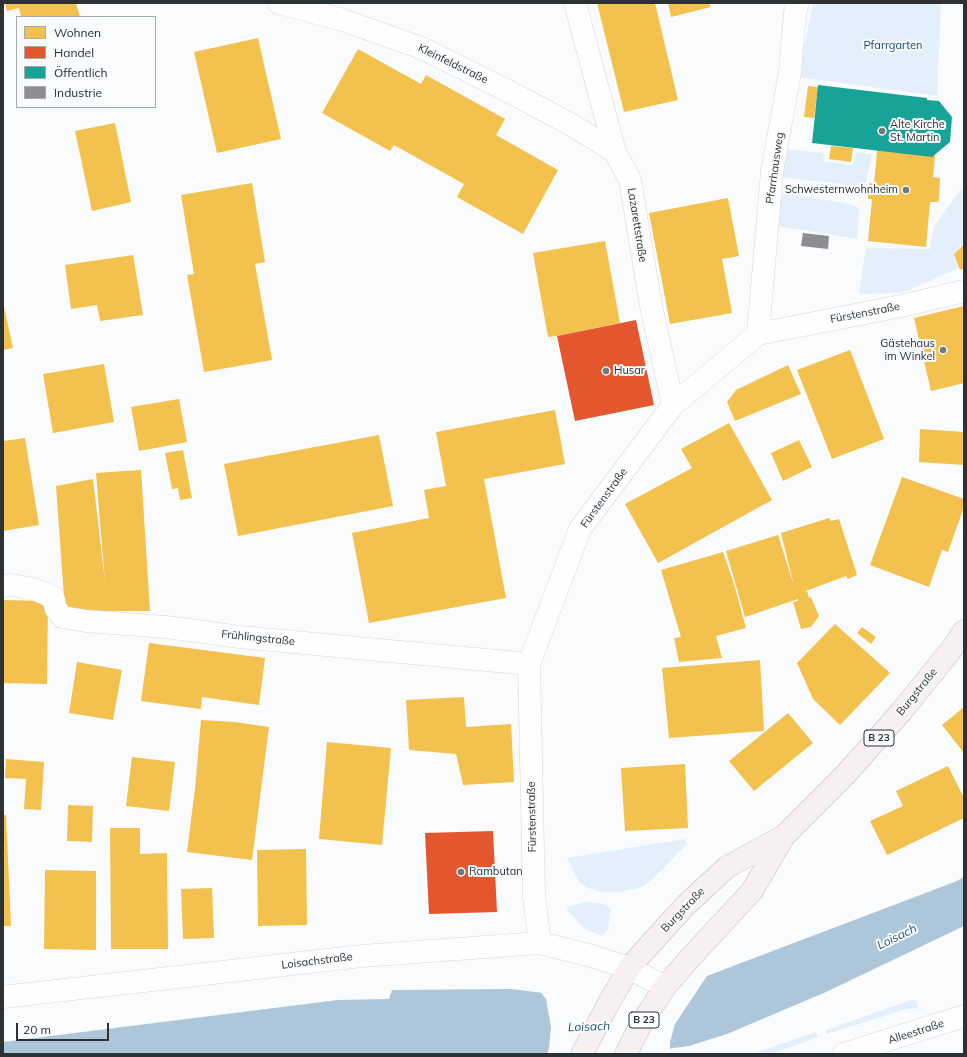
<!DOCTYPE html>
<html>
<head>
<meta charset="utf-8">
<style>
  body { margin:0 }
  #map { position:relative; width:967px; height:1057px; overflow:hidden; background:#fafbfc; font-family:Mulish,sans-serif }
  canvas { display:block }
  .frame { position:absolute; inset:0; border:4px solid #2c3134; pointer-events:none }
  .legend { position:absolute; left:16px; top:16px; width:140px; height:92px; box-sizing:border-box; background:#f9fbfd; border:1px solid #a7aaad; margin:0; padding:5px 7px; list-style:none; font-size:12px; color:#2c3134 }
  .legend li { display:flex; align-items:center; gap:8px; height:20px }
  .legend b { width:20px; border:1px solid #a7aaad }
  .scale { position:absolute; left:16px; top:1023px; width:93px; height:18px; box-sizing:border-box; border:2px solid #2c3134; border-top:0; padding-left:5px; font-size:12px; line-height:14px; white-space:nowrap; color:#2c3134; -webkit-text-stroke:3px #f9fbfd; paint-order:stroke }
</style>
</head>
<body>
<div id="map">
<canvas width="967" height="1057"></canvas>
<div class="frame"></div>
<ul class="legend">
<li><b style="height:11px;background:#f2c14e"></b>Wohnen</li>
<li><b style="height:11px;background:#e4572e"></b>Handel</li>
<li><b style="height:11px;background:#17a398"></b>Öffentlich</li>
<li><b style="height:11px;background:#8d8d92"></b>Industrie</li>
</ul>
<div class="scale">20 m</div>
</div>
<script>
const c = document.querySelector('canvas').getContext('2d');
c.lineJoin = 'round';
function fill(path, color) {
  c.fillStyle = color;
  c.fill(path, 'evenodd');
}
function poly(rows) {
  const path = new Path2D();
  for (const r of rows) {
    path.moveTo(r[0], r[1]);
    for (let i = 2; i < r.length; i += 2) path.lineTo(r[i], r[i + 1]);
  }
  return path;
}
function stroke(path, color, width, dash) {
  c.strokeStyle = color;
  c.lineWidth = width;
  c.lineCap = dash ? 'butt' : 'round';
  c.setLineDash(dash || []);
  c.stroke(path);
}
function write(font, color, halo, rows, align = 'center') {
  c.font = font + ' Mulish,sans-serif';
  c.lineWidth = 4;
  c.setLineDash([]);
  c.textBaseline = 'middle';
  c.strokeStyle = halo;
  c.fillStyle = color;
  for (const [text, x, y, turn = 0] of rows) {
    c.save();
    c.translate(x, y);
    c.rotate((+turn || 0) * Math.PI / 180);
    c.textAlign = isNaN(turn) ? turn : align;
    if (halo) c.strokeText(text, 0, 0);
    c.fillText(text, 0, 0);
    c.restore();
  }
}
fill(poly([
  [813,3,941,3,937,96,798,77],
  [785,149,824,153,823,161,853,165,856,152,872,154,865,187,781,177],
  [964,186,964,245,954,253,959,268,902,293,859,294,866,248,930,249,934,226],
  [782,193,845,203,856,206,859,209,857,239,778,226],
  [685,839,687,844,663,869,643,887,619,892,602,892,588,888,579,882,567,858],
  [585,902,603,904,611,909,608,930,602,936,585,929,566,909,570,906],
  [911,1000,916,1000,918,1008,907,1009,826,1034,826,1030],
  [816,1032,818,1037,771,1054,752,1054]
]), '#e3f0fb');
fill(poly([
  [964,877,964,926,826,992,727,1034,689,1046,630,1054,3,1054,3,1042,338,1000,389,999,392,990,511,989,593,999,646,997,699,979,957,881]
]), '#aec6d9');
fill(poly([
  [709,973,675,1024,670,1042,670,1051,645,1054,547,1054,549,1048,551,1027,546,999,539,990,593,997,645,995]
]), '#fafbfc');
fill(poly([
  [5,3,76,3,80,17,21,17,19,8,7,11],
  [597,3,655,3,678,100,624,112],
  [668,3,709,3,711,7,671,17],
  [258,38,281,139,217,153,194,52],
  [358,49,421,84,426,75,505,119,496,135,558,170,523,234,457,197,464,184,394,145,390,151,322,113],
  [808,86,818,87,814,118,804,117],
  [115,123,131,202,92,211,75,131],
  [879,130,937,135,933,177,940,178,939,199,938,202,930,202,926,247,868,241,872,199,868,199,868,192,869,183,874,184],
  [831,146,853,148,851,162,829,159],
  [252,183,265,262,255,264,272,360,204,372,187,275,194,274,181,195],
  [728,198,739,256,722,259,732,313,670,324,649,213],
  [605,241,620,323,557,336,548,337,533,253],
  [964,245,964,268,960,270,954,254],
  [133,255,143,315,100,321,97,305,71,309,65,265],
  [3,302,13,348,3,350],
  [964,306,964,383,931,391,914,318],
  [850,350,884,439,832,459,797,370],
  [104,364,114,422,53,433,43,374],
  [788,365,801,394,735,421,727,402,736,390],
  [179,399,187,442,139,451,131,407],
  [555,410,565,464,484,479,506,598,369,623,352,533,429,518,424,490,446,486,436,432],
  [729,423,772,500,658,563,625,504,692,468,681,449],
  [920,429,964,432,964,465,919,462],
  [379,435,393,506,238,536,224,464],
  [25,438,39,525,3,531,3,441],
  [799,440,812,467,783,481,771,453],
  [183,450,192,498,180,500,178,488,172,489,165,453],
  [141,470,150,611,65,611,56,486,93,479,105,582,96,473],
  [902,477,964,499,964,507,948,552,942,550,929,587,870,565],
  [829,518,831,521,839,519,857,575,848,579,846,576,803,592,807,591,809,598,811,597,819,616,811,627,801,629,793,602,798,601,798,599,745,617,726,551,778,535,794,586,781,533],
  [723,552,734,584,746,628,716,636,722,658,679,662,674,638,681,637,661,570],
  [3,600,48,601,47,684,3,683],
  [835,624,890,673,840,725,813,699,797,663],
  [862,627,876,637,871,644,857,633],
  [149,643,265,658,259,705,202,697,201,709,141,701],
  [760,660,764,731,669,738,662,668],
  [77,662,122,670,113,720,69,713],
  [464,697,466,727,511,724,514,782,463,785,456,754,409,750,406,700],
  [964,707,964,753,942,725],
  [788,713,813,743,754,791,729,761],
  [201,720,235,722,269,727,252,860,187,852,195,789],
  [327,742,391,748,382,845,319,839],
  [132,757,175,762,169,811,126,806],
  [6,759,44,762,41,810,24,809,26,779,5,778],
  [685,764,688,828,625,831,621,768],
  [948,766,964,798,964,818,887,855,870,821,903,806,896,791],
  [68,805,93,806,92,842,67,841],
  [3,815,6,815,11,926,3,926],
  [110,828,140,828,140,854,167,853,168,949,111,949],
  [306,849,307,925,258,926,257,850],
  [45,870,96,871,96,950,44,949],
  [212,888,214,938,183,939,181,889]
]), '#f2c14e');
fill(poly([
  [636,320,654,405,575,421,557,336],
  [493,831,497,912,429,914,425,833]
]), '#e4572e');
fill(poly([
  [818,85,927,98,927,100,939,101,952,117,950,142,932,157,812,143]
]), '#17a398');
fill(poly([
  [803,233,829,236,828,249,801,246]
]), '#8d8d92');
const minor = poly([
  [279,3,343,20,424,49,506,90,572,125,615,152],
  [575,3,615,152,630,180,651,306,673,405],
  [758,334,772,172,790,72,795,13,798,3],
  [3,586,11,585,34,589,53,597,56,609,62,617,86,621,166,627,240,637,529,664],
  [540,943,534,896,529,664,580,529,673,405,758,334,906,305,964,291],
  [3,997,362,956,540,943,592,956,629,968,665,987]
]);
const tertiary = poly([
  [844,1054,964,1016]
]);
const primary = poly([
  [582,1054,607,1006,629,968,664,929,687,904,727,867,784,836],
  [626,1054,641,1024,665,987,690,958,752,891,784,836,845,775,901,712,951,650,964,631]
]);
stroke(minor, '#d5d7d9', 23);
stroke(tertiary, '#d5d7d9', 23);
stroke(primary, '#c6bbbe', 23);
stroke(minor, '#fefeff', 22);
stroke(tertiary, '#fefeff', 22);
stroke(primary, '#f6f0f1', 22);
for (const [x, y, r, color] of [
  [882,131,4,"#74787a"],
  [906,190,4,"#74787a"],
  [943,350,4,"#74787a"],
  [606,371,4,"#74787a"],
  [461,872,4,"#74787a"]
]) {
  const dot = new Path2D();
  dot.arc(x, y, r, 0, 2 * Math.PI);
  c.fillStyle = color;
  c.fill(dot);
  stroke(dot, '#f9fbfd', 1.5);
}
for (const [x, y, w] of [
  [879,738,30],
  [644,1020,30]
]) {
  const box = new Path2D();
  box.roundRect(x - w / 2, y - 8, w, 16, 3);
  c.fillStyle = '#f9fbfd';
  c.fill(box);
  stroke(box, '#2c3134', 1);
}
write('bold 10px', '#2c3134', null, [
  ["B 23",879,738],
  ["B 23",644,1020]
]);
write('11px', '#10496e', '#f9fbfd', [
  ["Pfarrgarten",893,46]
]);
write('11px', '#2c3134', '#f9fbfd', [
  ["Kleinfeldstraße",453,64,26],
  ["Pfarrhausweg",775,168,-82],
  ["Lazarettstraße",637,225,81],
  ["Fürstenstraße",865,313,-11],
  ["Fürstenstraße",604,498,-54],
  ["Frühlingstraße",258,638,6],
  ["Burgstraße",917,692,-51],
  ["Fürstenstraße",532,817,-91],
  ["Burgstraße",683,910,-46],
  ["Loisachstraße",317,961,-7],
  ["Alleestraße",916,1032,-18]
]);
write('11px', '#2c3134', '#f9fbfd', [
  ["Alte Kirche",890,125],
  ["St. Martin",890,138],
  ["Schwesternwohnheim",898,190,"right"],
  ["Gästehaus",935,344,"right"],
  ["im Winkel",935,357,"right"],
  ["Husar",614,371],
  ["Rambutan",469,872]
], 'left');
write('italic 12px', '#1d5378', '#f9fbfd', [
  ["Loisach",897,937,-26],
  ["Loisach",589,1027,-2]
]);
</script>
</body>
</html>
